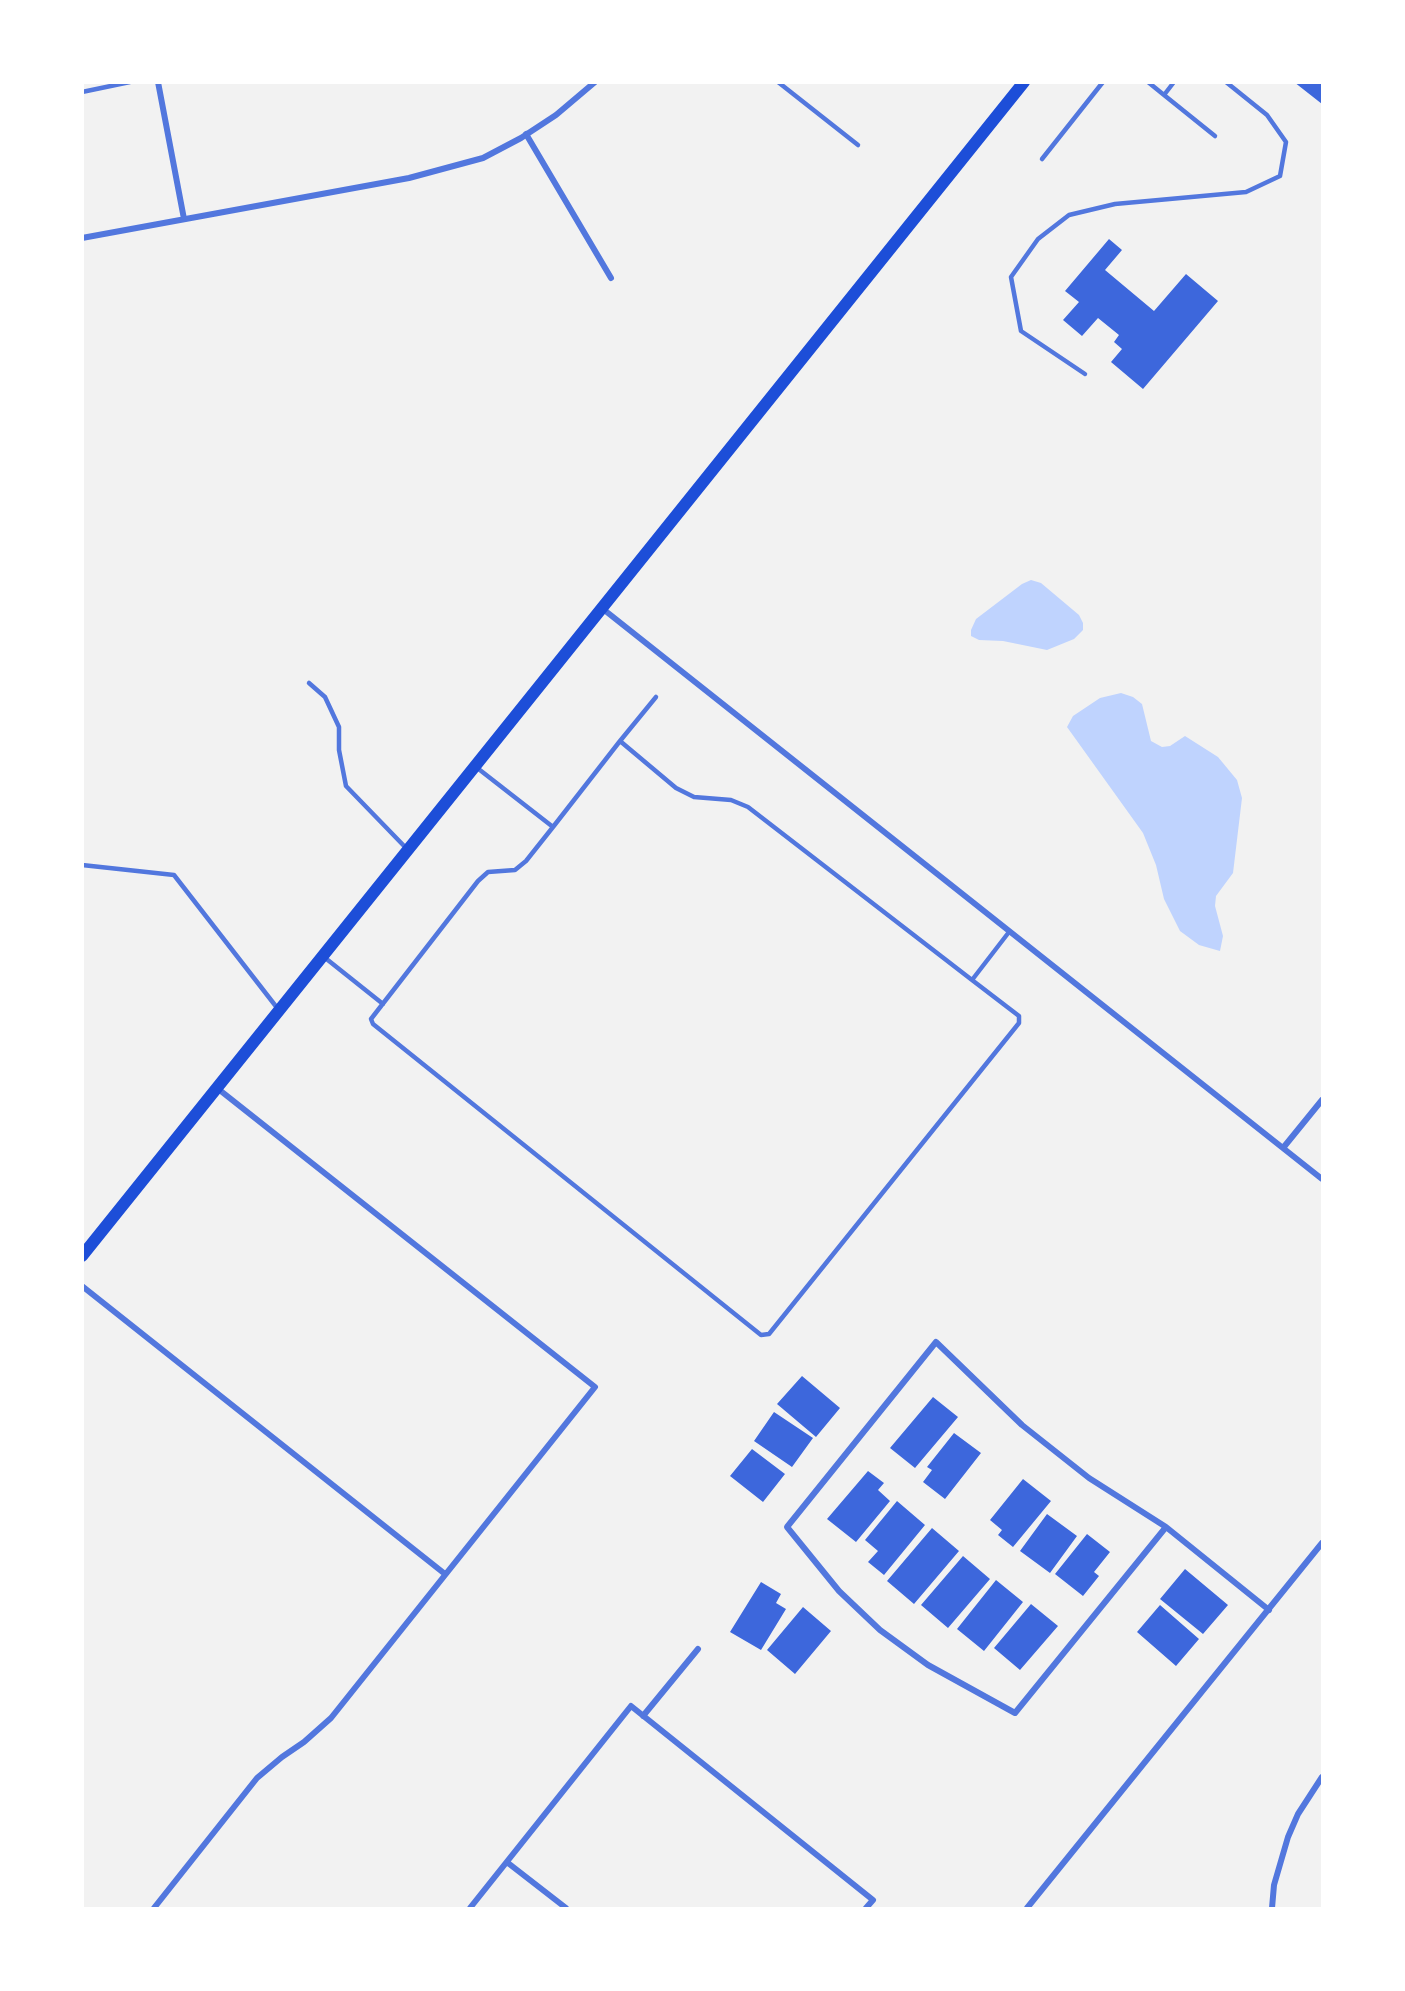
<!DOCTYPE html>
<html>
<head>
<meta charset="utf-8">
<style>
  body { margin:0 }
  #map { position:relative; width:1405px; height:1991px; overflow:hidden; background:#f2f2f2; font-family:Cabin,sans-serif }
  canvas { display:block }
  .frame { position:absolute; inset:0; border:84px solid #fff; pointer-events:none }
</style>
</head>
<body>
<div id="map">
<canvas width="1405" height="1991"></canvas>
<div class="frame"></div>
</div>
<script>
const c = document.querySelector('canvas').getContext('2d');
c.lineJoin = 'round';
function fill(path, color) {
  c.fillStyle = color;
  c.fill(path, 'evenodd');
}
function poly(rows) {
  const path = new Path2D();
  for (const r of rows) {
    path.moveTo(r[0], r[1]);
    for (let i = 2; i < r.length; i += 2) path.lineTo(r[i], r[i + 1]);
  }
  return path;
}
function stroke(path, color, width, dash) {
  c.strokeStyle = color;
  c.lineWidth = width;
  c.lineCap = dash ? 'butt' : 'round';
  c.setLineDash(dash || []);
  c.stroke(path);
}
fill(poly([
  [1031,580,1041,583,1079,615,1083,623,1083,630,1074,639,1047,650,1003,641,979,640,971,636,971,630,976,619,1022,584],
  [1121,693,1133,697,1142,704,1151,741,1162,747,1170,746,1185,736,1218,757,1237,780,1242,798,1233,873,1216,896,1215,906,1223,936,1220,951,1199,945,1180,931,1164,899,1156,865,1143,833,1067,727,1073,716,1100,698]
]), '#bfd3fe');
fill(poly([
  [1294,82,1322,82,1322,104],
  [1109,239,1122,250,1105,270,1154,311,1186,274,1218,301,1143,389,1111,362,1122,349,1114,342,1119,335,1098,318,1082,336,1063,320,1079,302,1065,291],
  [802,1376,840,1408,816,1437,777,1404],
  [933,1397,958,1417,915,1468,890,1448],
  [774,1412,813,1438,792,1467,754,1441],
  [954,1433,981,1453,945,1499,923,1482,932,1470,927,1467],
  [752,1449,785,1474,763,1502,730,1476],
  [868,1471,884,1483,878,1490,890,1501,856,1542,827,1519],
  [1023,1479,1051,1501,1013,1547,998,1535,1002,1530,990,1520],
  [897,1501,925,1525,884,1575,868,1562,878,1551,865,1540],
  [1047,1514,1077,1536,1050,1573,1020,1551],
  [932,1528,959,1551,914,1604,887,1581],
  [1087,1534,1110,1552,1094,1572,1099,1576,1083,1596,1055,1574],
  [963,1556,990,1579,948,1628,921,1605],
  [1185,1569,1228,1605,1203,1634,1160,1599],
  [996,1580,1023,1602,984,1651,957,1629],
  [761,1582,781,1594,776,1603,786,1609,761,1650,730,1632],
  [1031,1604,1058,1626,1020,1670,994,1648],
  [1160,1605,1199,1639,1176,1666,1137,1632],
  [803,1607,831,1631,795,1674,767,1650]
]), '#3d67dc');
stroke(poly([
  [778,82,858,145],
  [1148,82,1164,95,1174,82],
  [82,92,130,82],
  [1164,95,1215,136],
  [1042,159,1103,82],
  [1085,374,1021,331,1011,277,1038,239,1069,215,1115,204,1246,192,1280,176,1286,142,1267,115,1226,82],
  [309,683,325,697,339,727,339,750,346,786,407,849],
  [620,741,656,697],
  [476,767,553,827,620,741,676,788,694,797,731,800,748,807,972,980,1009,932],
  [553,827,526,861,515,870,488,872,478,881,371,1019,373,1024,761,1335,769,1334,1019,1023,1019,1016,972,980],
  [82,865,174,875,278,1009],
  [324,957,383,1004]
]), '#5277de', 4.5);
stroke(poly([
  [158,82,184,219],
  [526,134,611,278],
  [82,238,409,178,483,158,521,138,556,115,595,82],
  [603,609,1322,1179],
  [1283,1148,1322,1100],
  [82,1286,445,1574],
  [1166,1527,1015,1713,928,1665,880,1630,839,1591,787,1527,936,1342,1022,1425,1089,1478,1166,1527,1269,1610],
  [643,1716,698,1649],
  [508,1863,566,1908],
  [154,1908,257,1778,282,1757,304,1742,331,1718,595,1387,217,1088],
  [470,1908,631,1706,873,1900,866,1908],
  [1027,1908,1322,1543],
  [1272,1908,1274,1885,1288,1837,1298,1814,1322,1777]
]), '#5277de', 6);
stroke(poly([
  [82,1256,1024,82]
]), '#1d4ed8', 12);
</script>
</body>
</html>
